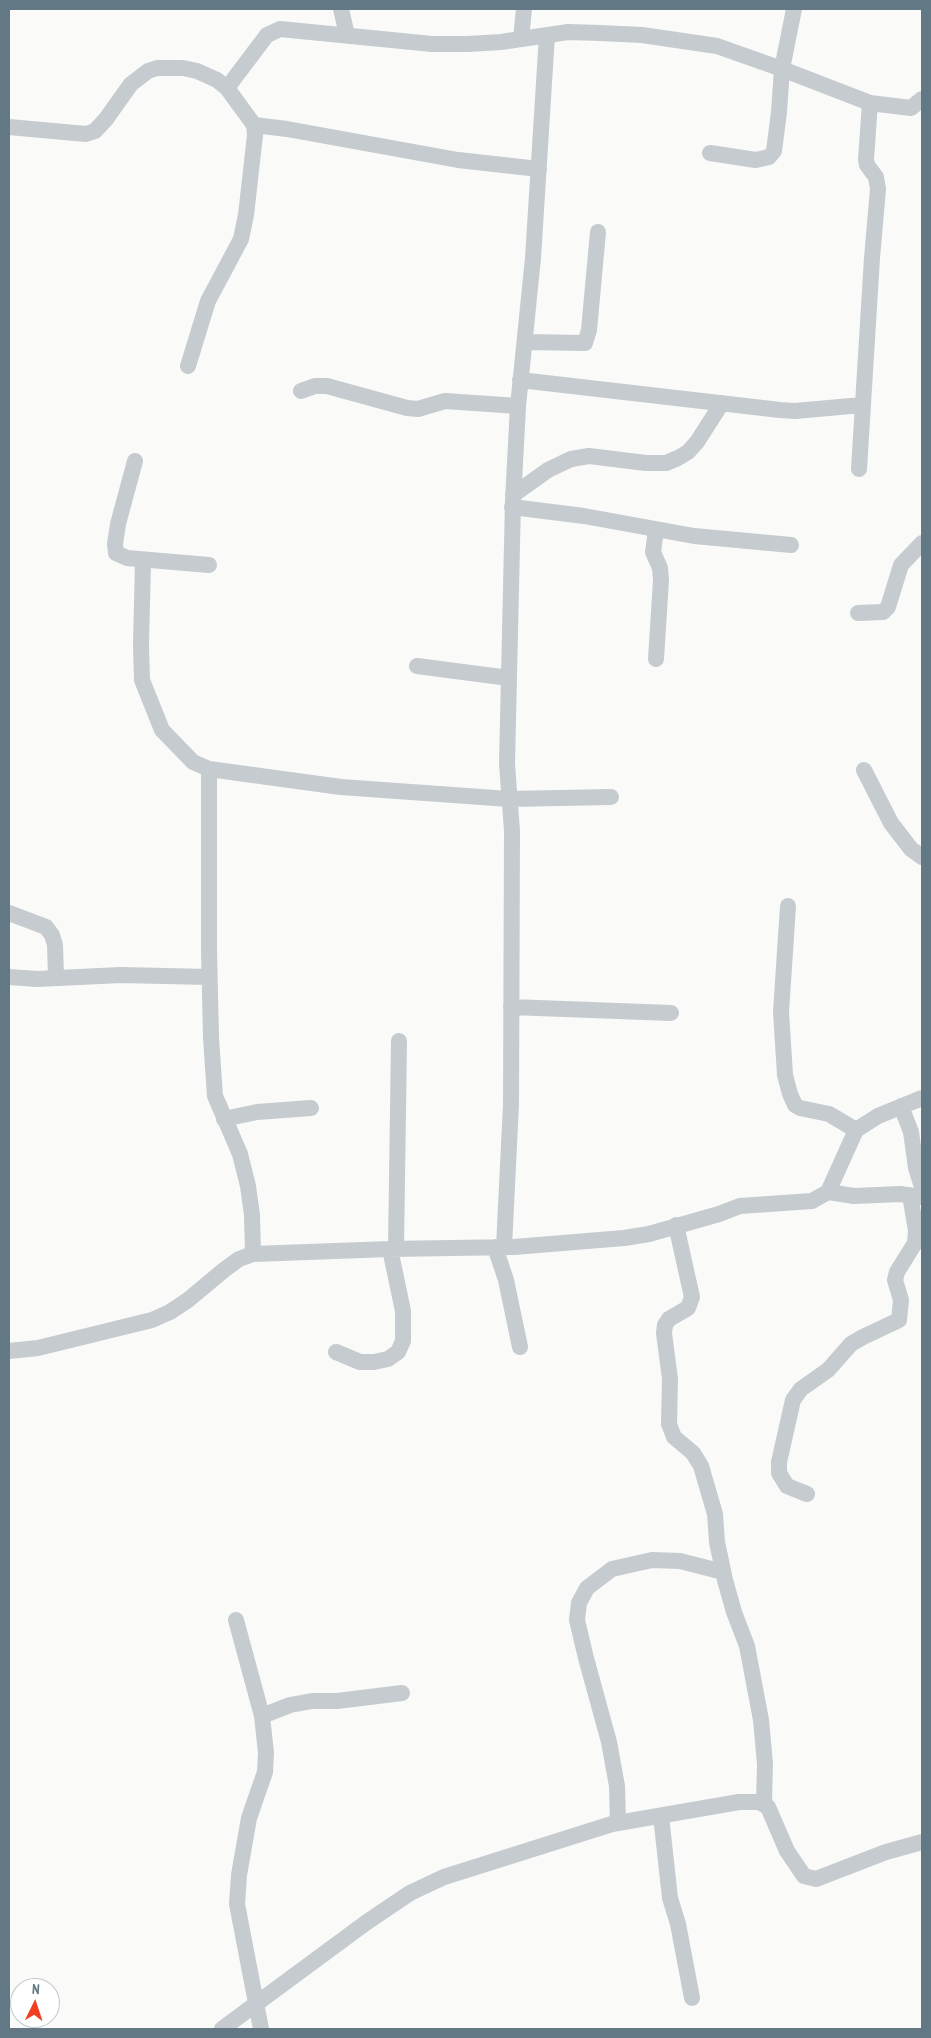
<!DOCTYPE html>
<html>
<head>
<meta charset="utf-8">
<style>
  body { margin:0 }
  #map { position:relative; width:931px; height:2038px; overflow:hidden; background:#fafaf8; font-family:"PT Sans Narrow",sans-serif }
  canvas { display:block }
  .frame { position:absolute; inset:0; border:10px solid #627985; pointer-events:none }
  .north { position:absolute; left:10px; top:1978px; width:50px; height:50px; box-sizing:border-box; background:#fff; border:1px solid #c0c9ce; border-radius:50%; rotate:4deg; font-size:14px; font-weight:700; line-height:20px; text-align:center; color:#627985 }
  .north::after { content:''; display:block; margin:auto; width:18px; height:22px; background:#f13e20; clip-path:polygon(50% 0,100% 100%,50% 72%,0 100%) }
</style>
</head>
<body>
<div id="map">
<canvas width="931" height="2038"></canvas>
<div class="frame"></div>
<div class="north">N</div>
</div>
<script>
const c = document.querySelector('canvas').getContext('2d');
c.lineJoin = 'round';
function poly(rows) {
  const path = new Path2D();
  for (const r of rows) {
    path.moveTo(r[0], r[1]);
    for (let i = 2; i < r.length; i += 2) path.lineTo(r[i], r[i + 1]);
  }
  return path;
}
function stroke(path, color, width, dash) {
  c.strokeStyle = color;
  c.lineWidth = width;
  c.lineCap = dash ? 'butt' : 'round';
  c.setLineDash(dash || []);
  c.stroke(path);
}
stroke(poly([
  [341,9,347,35],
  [521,39,524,9],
  [227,88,267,35,280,29,432,44,468,44,501,42,568,32,600,33,642,35,717,46,782,69,870,103,911,108,922,99],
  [254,125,287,129,458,160,539,169],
  [9,127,86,134,95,131,106,119,131,84,148,71,157,68,183,68,197,71,217,80,227,88,254,125,255,135,246,215,241,239,208,301,188,366],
  [710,153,756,160,769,157,774,151,779,112,782,69,794,9],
  [525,342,585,343,589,330,598,232],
  [520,380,780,410,795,411,862,405],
  [301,391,315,386,327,386,407,408,418,409,445,401,518,406],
  [135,461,118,524,115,544,116,553,127,558,209,565],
  [859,469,872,258,878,189,876,177,867,165,866,159,870,103],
  [513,495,548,470,571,459,589,456,646,463,666,463,678,458,688,452,697,442,722,403],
  [512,507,584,516,694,536,791,545],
  [656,530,653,552,660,568,661,580,656,659],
  [143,560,141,645,142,680,162,730,193,762,209,769,341,787,509,799,611,797],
  [858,613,883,612,888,607,901,565,922,543],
  [417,666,509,678],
  [209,769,209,950,211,1038,215,1096,240,1154,248,1186,252,1215,253,1254],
  [864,770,891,823,911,849,922,857],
  [788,906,781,1012,785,1075,790,1094,795,1105,800,1108,829,1114,856,1130],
  [9,913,46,927,52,935,55,945,56,977],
  [9,977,37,979,121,975,209,977],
  [511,1007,671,1013],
  [901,1106,911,1132,916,1168,922,1187],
  [224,1119,257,1112,311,1108],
  [828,1192,854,1196,900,1194,920,1197],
  [676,1225,692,1297,688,1308,669,1319,665,1325,664,1333,670,1379,669,1424,674,1437,693,1453,701,1466,715,1514,717,1542,725,1580,734,1612,747,1646,761,1720,765,1764,764,1804],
  [495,1247,506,1280,520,1347],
  [504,1247,511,1104,512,831,507,764,513,501,518,406,533,258,547,35],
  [396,1249,399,1041],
  [9,1351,38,1348,152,1320,170,1312,188,1300,224,1270,239,1259,253,1254,390,1249,514,1247,624,1238,649,1234,719,1214,740,1206,812,1201,828,1192,856,1130,878,1116,922,1098],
  [336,1352,360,1362,374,1362,388,1359,398,1352,403,1341,403,1311,390,1249],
  [807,1494,787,1486,779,1473,779,1462,793,1400,801,1389,828,1370,851,1344,863,1337,899,1320,901,1300,895,1280,897,1272,915,1243,916,1231,910,1195],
  [236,1620,262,1716,266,1753,265,1772,249,1818,239,1875,237,1904,261,2029],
  [262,1716,290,1705,312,1701,337,1701,402,1693],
  [661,1816,670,1898,678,1924,692,1998],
  [618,1823,617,1786,609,1742,586,1658,577,1620,579,1603,587,1588,612,1569,652,1560,680,1561,723,1572],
  [222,2029,367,1922,410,1893,444,1877,612,1824,739,1802,759,1802,768,1807,787,1851,804,1876,816,1879,886,1852,922,1842]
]), '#c5cbce', 16);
</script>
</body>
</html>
